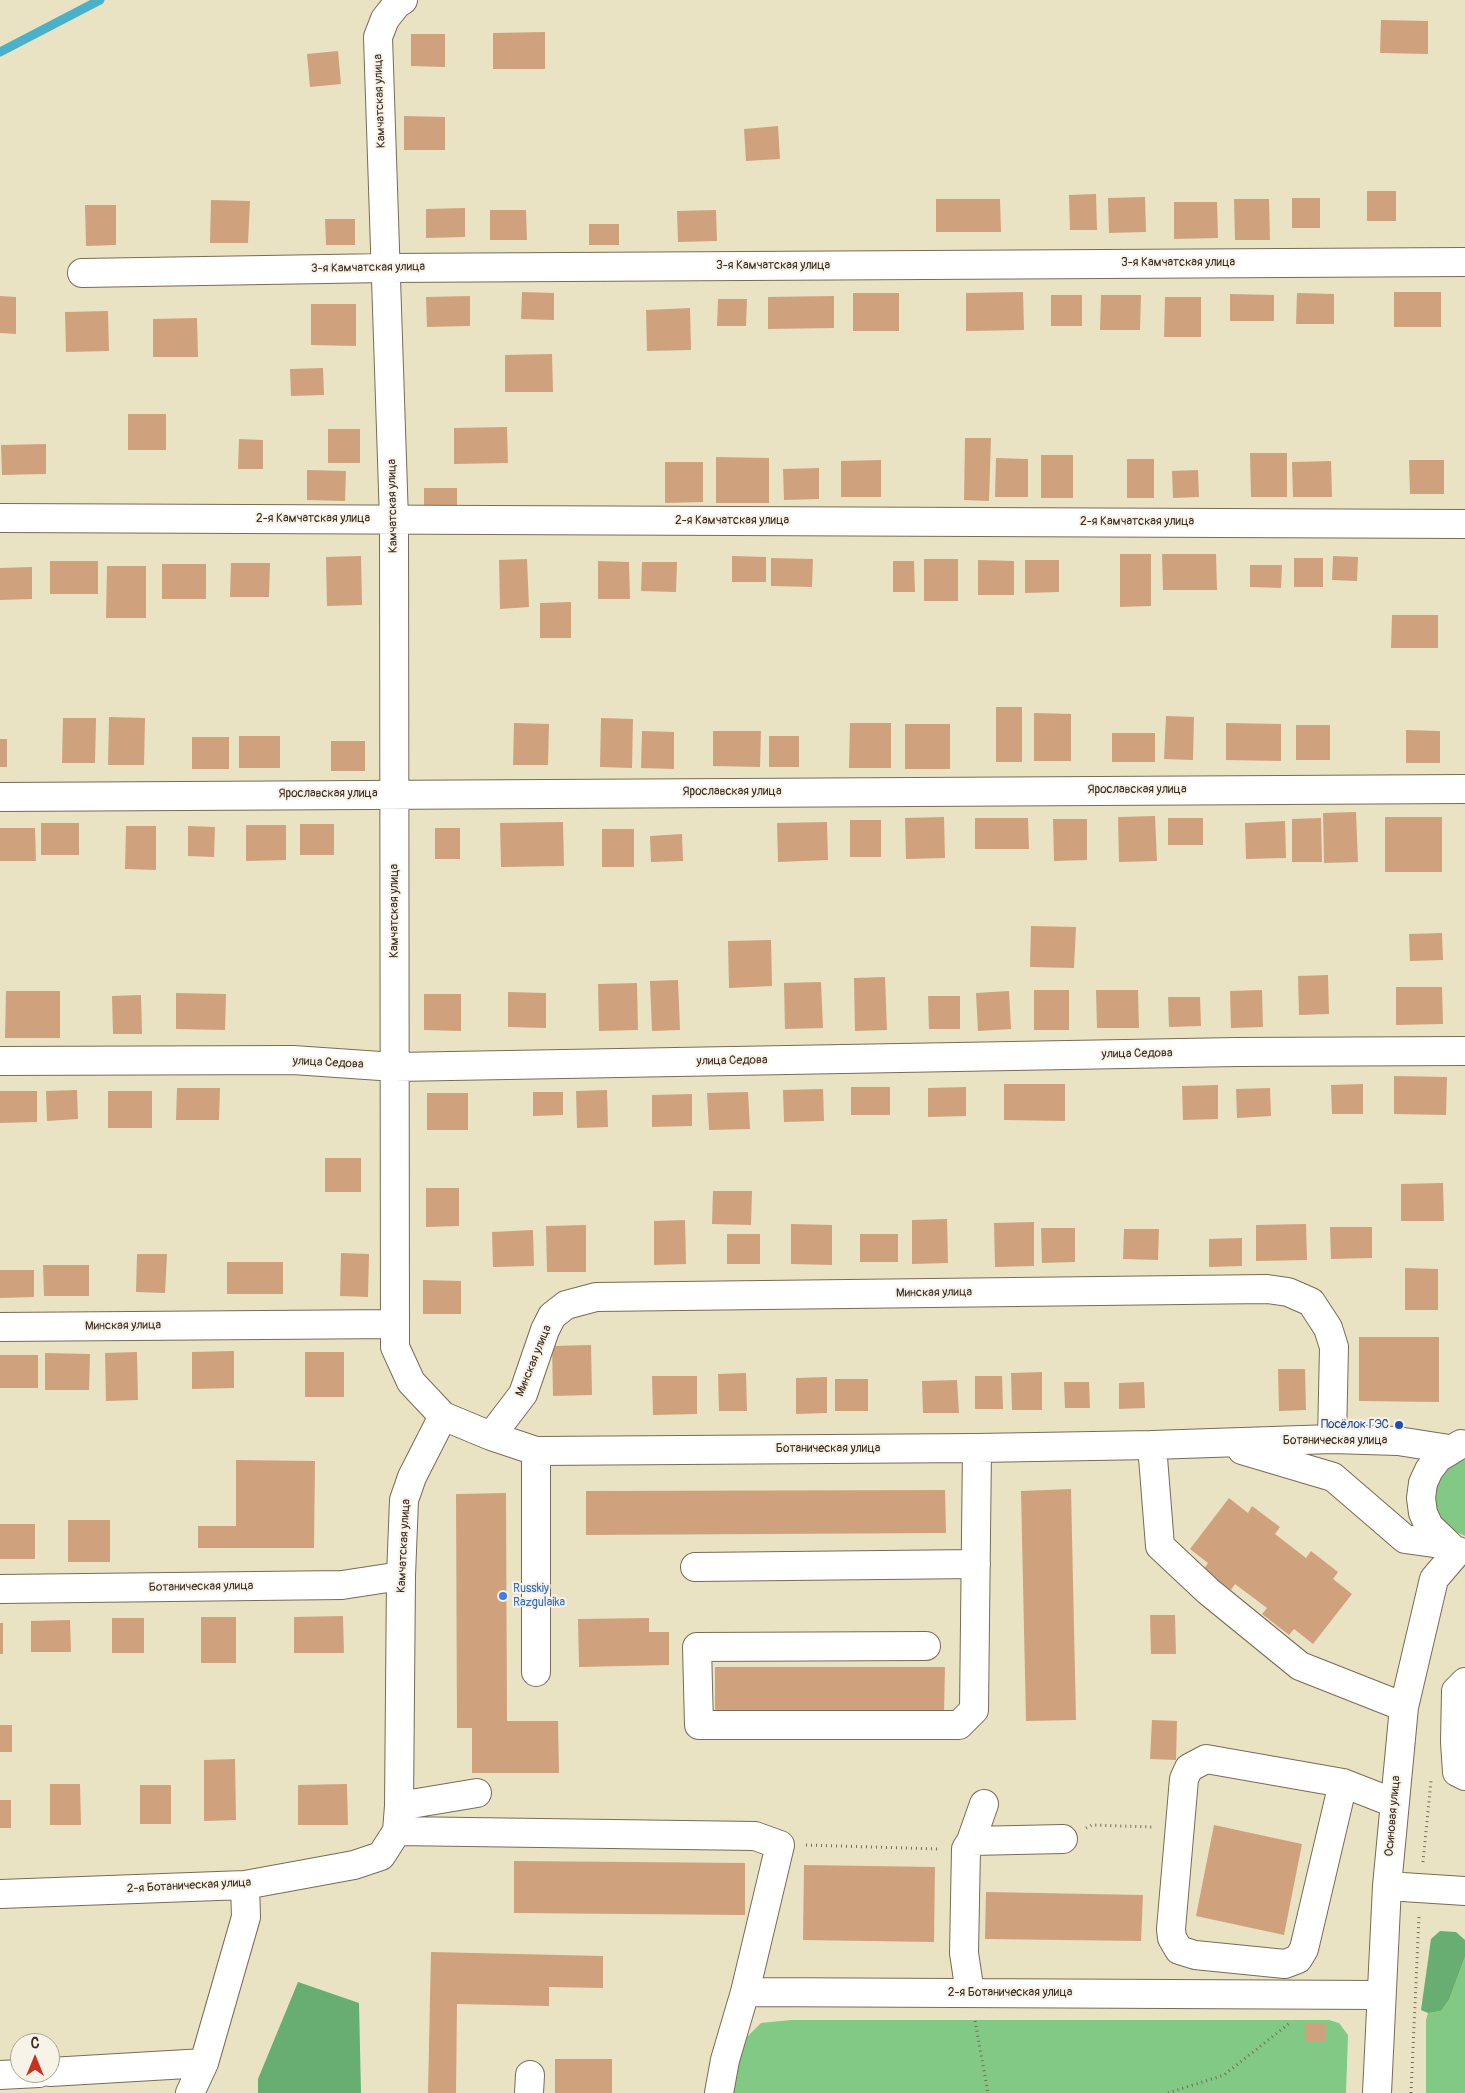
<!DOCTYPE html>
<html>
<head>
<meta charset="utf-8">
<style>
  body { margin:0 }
  #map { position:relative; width:1465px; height:2093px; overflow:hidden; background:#e9e3c3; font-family:Pangolin,sans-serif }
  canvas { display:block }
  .north { position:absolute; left:10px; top:2033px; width:50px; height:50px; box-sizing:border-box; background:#f7f3e8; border:1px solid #aca397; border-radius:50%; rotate:0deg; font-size:14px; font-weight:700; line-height:20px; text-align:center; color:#3b2a1e }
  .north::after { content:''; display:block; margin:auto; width:18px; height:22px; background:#c8321e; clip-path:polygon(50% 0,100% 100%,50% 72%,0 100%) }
</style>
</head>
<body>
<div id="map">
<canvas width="1465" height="2093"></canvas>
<div class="north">С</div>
</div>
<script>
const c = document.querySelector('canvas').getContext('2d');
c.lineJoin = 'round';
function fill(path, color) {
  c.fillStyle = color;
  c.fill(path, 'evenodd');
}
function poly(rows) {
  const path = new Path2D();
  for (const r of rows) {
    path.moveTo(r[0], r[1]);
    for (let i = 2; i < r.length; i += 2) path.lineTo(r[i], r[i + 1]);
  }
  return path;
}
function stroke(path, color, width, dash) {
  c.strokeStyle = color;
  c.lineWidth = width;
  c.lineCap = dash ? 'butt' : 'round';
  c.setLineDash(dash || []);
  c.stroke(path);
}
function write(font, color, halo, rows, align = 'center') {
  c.font = font + ' Pangolin,sans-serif';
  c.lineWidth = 4;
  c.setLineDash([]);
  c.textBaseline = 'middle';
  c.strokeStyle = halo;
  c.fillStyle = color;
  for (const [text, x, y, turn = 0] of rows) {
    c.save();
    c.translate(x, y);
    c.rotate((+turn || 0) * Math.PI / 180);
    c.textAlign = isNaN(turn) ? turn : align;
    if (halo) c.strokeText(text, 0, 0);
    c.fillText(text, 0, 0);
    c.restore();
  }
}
fill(poly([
  [1465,1460,1465,1536,1448,1528,1440,1518,1435,1505,1434,1491,1439,1479,1447,1468,1459,1461],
  [1465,1957,1465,2093,1426,2093,1426,2020,1428,2013,1441,2011,1449,2000],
  [791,2020,1329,2020,1339,2023,1348,2035,1346,2093,733,2093,742,2042,761,2023]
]), '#81c985');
fill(poly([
  [1440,1931,1456,1932,1465,1940,1465,1957,1449,2000,1441,2011,1428,2013,1421,2010,1431,1939],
  [298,1982,359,2003,361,2093,258,2093,258,2079]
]), '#68ad72');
stroke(poly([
  [0,52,100,0]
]), '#4ab1c9', 9);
fill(poly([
  [1381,20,1428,21,1428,54,1380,53],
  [545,32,545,69,493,69,493,33],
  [411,34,445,34,445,67,411,66],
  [338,51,341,84,310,87,307,54],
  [404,116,445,117,445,150,404,150],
  [778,126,780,159,746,161,744,129],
  [1367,191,1396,191,1396,221,1367,221],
  [1096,194,1097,230,1070,230,1069,195],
  [1145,197,1146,232,1109,233,1108,198],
  [1292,198,1320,198,1320,228,1292,228],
  [936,199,1000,199,1001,232,936,232],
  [1234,199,1269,199,1270,240,1235,240],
  [211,200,250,201,248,243,210,243],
  [1174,202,1217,202,1218,238,1174,239],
  [85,205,116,205,116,245,86,246],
  [465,208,465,237,426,238,426,209],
  [490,210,526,210,527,240,490,240],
  [716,210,717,241,678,242,677,211],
  [325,219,355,219,355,245,326,245],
  [589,224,619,224,619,245,589,245],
  [522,292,554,293,554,320,521,319],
  [1023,292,1024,330,966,331,966,293],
  [1394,292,1441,292,1441,327,1394,327],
  [853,293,899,293,899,331,853,331],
  [1297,293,1334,294,1334,324,1296,324],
  [1230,294,1274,295,1274,321,1230,321],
  [1051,295,1082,295,1082,326,1051,326],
  [1101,295,1141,295,1140,330,1100,330],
  [0,296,16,297,16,334,0,333],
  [470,296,470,326,427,327,426,297],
  [834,296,834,328,768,329,768,297],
  [1165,297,1201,297,1201,337,1164,337],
  [718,299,747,299,746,326,717,326],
  [311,304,356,304,356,346,311,345],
  [690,308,691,350,647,351,646,310],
  [108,311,109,351,66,352,65,312],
  [197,318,198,357,153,357,153,319],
  [552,354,553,392,505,392,505,355],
  [323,368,324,395,291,396,290,369],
  [128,414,166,414,166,450,128,450],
  [507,427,508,463,454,464,454,428],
  [328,429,360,429,360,463,328,463],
  [965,438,991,438,989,501,964,500],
  [239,439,263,440,263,469,238,469],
  [46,444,46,474,2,475,1,445],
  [1250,453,1287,453,1287,497,1251,497],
  [1041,455,1073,455,1073,498,1041,498],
  [716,457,769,458,769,503,716,503],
  [996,458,1028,459,1028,497,995,497],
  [1127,459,1154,459,1154,498,1127,498],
  [881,460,881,497,841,497,841,461],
  [1409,460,1444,460,1444,494,1410,494],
  [1331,461,1332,497,1293,497,1292,462],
  [665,462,703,462,703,502,665,503],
  [819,468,819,499,784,500,783,469],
  [307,470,346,471,345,501,307,500],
  [1198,470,1199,497,1173,498,1172,471],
  [424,488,457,488,457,506,424,506],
  [1120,554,1151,554,1151,606,1120,607],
  [1162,554,1216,554,1217,590,1163,590],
  [361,556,362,605,327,606,326,557],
  [732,556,766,557,766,582,732,582],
  [1333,556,1358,557,1357,581,1332,580],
  [771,558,813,559,812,587,771,586],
  [1294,558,1323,558,1323,587,1294,587],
  [527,559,529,607,500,609,499,560],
  [924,559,958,559,958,601,924,601],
  [978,560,1014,561,1014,595,978,595],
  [1025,560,1059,560,1059,592,1025,593],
  [50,561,98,561,98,594,50,594],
  [598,561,629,562,630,599,598,599],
  [893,561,914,561,915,592,893,592],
  [642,562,677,562,676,592,641,591],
  [231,563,270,563,269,597,230,597],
  [162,564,206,564,206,599,162,599],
  [1250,565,1282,565,1281,588,1250,587],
  [107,566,146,566,146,618,106,618],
  [32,567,32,599,0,600,0,568],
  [571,602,571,638,540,638,540,603],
  [1392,615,1438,615,1438,648,1391,648],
  [996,707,1022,707,1022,762,996,762],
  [1034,713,1071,714,1071,761,1034,761],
  [1166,716,1194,717,1193,760,1164,759],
  [109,717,145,718,144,765,108,765],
  [63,718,96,718,95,763,62,763],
  [601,718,633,719,632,768,600,767],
  [514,723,549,724,548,765,513,765],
  [850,723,891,723,891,768,849,768],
  [1226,723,1281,724,1281,761,1226,760],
  [905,724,950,724,950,769,905,769],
  [1296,725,1330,725,1330,760,1296,760],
  [1406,730,1440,731,1440,763,1406,763],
  [642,731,674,732,674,769,641,768],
  [713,731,761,731,760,767,713,766],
  [1112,733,1155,733,1155,762,1112,762],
  [239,736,280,736,280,768,239,768],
  [769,736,799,736,799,767,769,767],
  [192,737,229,737,229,769,192,769],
  [0,739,7,739,7,767,0,767],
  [331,741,365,741,365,771,331,771],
  [1356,812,1358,862,1324,863,1323,813],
  [1155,816,1157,861,1119,862,1118,817],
  [944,817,945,858,906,859,905,818],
  [1385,817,1442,817,1442,872,1385,872],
  [975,818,1028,818,1029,849,975,849],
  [1168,818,1203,818,1203,845,1168,845],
  [1321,818,1322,862,1292,862,1292,819],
  [1053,819,1087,819,1087,860,1054,861],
  [850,820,881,820,881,857,850,857],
  [1285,821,1286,858,1246,859,1245,823],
  [563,822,564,866,501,867,500,823],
  [827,822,828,860,778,862,777,823],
  [41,823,79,823,79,855,41,855],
  [300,824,334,824,334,855,300,855],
  [246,825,286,825,286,860,246,861],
  [126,826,156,826,156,870,125,869],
  [188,826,215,827,214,857,188,856],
  [0,828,35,828,36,861,0,861],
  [435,828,460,828,460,859,435,859],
  [602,829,634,829,634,867,602,867],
  [682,834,683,861,651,862,650,836],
  [1031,926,1076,927,1074,968,1030,967],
  [1442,933,1443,960,1410,961,1409,934],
  [771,940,772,986,729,988,728,941],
  [1328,975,1329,1014,1299,1015,1298,976],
  [885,977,887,1030,855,1031,854,978],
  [678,980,680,1030,652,1031,650,981],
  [821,982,823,1028,785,1029,784,983],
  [637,983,638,1030,599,1031,598,984],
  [1396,987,1442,987,1443,1024,1396,1025],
  [1034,990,1069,990,1069,1030,1034,1030],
  [1096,990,1138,990,1139,1028,1097,1028],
  [1262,990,1263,1027,1231,1028,1230,991],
  [6,991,60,991,60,1038,5,1038],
  [1009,991,1011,1029,978,1031,976,993],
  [508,992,546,993,546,1028,508,1027],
  [176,993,226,994,225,1030,176,1029],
  [424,994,461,994,461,1031,424,1030],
  [141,995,142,1034,113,1034,112,996],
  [928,996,960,996,960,1029,929,1029],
  [1168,997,1200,997,1201,1026,1169,1027],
  [1394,1076,1447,1077,1446,1115,1394,1114],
  [1004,1084,1065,1084,1065,1121,1004,1120],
  [1363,1084,1363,1114,1332,1114,1331,1085],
  [1218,1085,1218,1119,1183,1120,1182,1086],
  [851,1087,890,1087,890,1115,851,1115],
  [966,1087,966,1116,928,1117,928,1088],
  [177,1088,220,1088,219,1120,176,1120],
  [1270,1088,1271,1116,1237,1118,1236,1089],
  [823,1089,824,1121,784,1122,783,1090],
  [77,1090,78,1119,47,1121,46,1091],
  [607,1090,608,1127,577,1128,576,1091],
  [0,1091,37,1091,37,1122,0,1123],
  [108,1091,152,1091,152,1128,108,1128],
  [533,1092,563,1092,563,1115,533,1116],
  [748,1092,750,1129,709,1130,707,1093],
  [427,1093,468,1093,468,1130,427,1130],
  [692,1094,692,1126,652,1127,652,1095],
  [325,1158,361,1158,361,1192,325,1192],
  [1443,1183,1444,1221,1401,1221,1401,1184],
  [426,1188,459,1188,459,1226,426,1227],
  [713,1191,752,1191,751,1225,712,1224],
  [947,1219,948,1263,912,1264,912,1220],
  [685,1220,686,1264,654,1265,654,1221],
  [1034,1222,1034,1266,995,1267,994,1223],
  [791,1224,832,1225,832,1265,791,1264],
  [1306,1224,1307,1260,1256,1261,1256,1225],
  [586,1225,586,1272,547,1272,546,1226],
  [1330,1227,1372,1227,1372,1258,1331,1259],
  [1041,1228,1075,1228,1075,1262,1042,1263],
  [1124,1229,1159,1229,1158,1260,1123,1259],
  [533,1230,534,1266,493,1267,492,1232],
  [727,1234,760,1234,760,1264,727,1264],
  [860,1234,898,1234,898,1262,860,1262],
  [1242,1238,1242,1266,1209,1267,1209,1239],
  [341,1253,369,1254,368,1297,340,1296],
  [137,1254,167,1254,165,1293,136,1292],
  [227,1262,283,1262,283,1294,227,1294],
  [43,1265,89,1265,89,1296,44,1296],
  [1405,1268,1438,1269,1438,1310,1405,1310],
  [0,1270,34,1270,34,1297,0,1298],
  [423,1280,461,1281,461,1314,423,1314],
  [1359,1337,1439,1337,1439,1402,1359,1401],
  [591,1345,592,1395,553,1396,552,1346],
  [234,1351,234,1388,192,1389,192,1352],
  [137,1352,138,1400,106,1401,105,1353],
  [305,1352,344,1352,344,1397,305,1397],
  [45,1353,90,1354,89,1390,45,1390],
  [0,1355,38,1355,38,1388,0,1388],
  [1278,1369,1305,1369,1306,1410,1279,1411],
  [1042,1372,1042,1410,1012,1410,1011,1373],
  [746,1373,747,1411,719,1411,718,1374],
  [652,1376,697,1376,697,1414,653,1415],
  [975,1376,1002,1376,1003,1409,975,1409],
  [827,1377,827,1413,796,1414,796,1378],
  [835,1379,868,1379,868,1411,835,1411],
  [957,1380,959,1413,923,1413,922,1381],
  [1064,1382,1089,1382,1090,1408,1065,1408],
  [1144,1382,1145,1408,1119,1409,1119,1383],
  [236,1460,315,1461,314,1548,198,1548,198,1526,236,1526],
  [1071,1489,1076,1720,1026,1721,1021,1491],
  [945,1490,946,1533,586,1535,586,1491],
  [506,1493,507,1721,558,1721,559,1773,472,1773,472,1728,457,1728,456,1494],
  [1229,1498,1248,1513,1252,1506,1280,1527,1275,1534,1306,1558,1311,1551,1338,1572,1333,1579,1352,1594,1313,1644,1294,1629,1289,1635,1262,1614,1267,1608,1235,1584,1231,1590,1204,1569,1208,1563,1190,1549],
  [68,1520,110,1520,110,1562,68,1562],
  [0,1524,35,1524,35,1559,0,1559],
  [1150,1615,1175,1615,1176,1654,1151,1654],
  [343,1616,344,1653,294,1653,294,1617],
  [201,1617,236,1617,236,1663,201,1663],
  [112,1618,144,1618,144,1653,112,1653],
  [649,1618,649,1632,669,1632,669,1665,579,1667,578,1619],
  [70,1620,71,1652,31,1652,31,1621],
  [0,1623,3,1623,3,1654,0,1654],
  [715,1667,945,1667,944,1715,715,1714],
  [1152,1720,1177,1721,1176,1760,1150,1759],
  [0,1725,12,1725,12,1752,0,1752],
  [235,1759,236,1820,204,1821,204,1760],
  [50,1784,80,1784,81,1825,50,1825],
  [347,1784,348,1825,298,1825,298,1785],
  [140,1785,171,1785,171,1824,140,1824],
  [0,1800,11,1800,11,1828,0,1828],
  [1214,1825,1302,1844,1284,1935,1196,1916],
  [514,1861,745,1863,745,1915,514,1913],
  [804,1865,935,1867,934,1942,803,1940],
  [986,1892,1143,1895,1141,1941,985,1939],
  [431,1952,603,1956,603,1988,549,1987,549,2006,457,2004,456,2093,428,2093],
  [1305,2023,1325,2023,1325,2041,1305,2041],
  [555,2059,612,2059,612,2093,555,2093]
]), '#cfa27d');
const minor = poly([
  [403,0,397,4,385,19,378,37,394,520,395,1347,411,1382,443,1416,491,1436,536,1451,977,1448,1152,1445,1332,1439,1398,1441,1449,1449],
  [82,273,386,268,1465,262],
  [0,518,1465,524],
  [0,797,1465,789],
  [0,1061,293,1060,395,1067,1237,1052,1465,1051],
  [0,1327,395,1324],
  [491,1436,523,1394,545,1330,552,1316,566,1305,596,1297,1267,1289,1288,1292,1311,1302,1328,1328,1334,1347,1332,1439],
  [1152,1445,1160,1546,1208,1591,1300,1666,1404,1707],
  [1242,1450,1333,1477,1405,1539,1448,1545],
  [1453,1549,1429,1526,1423,1513,1421,1498,1423,1483,1429,1470,1438,1458,1461,1444],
  [695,1567,976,1564],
  [0,1589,342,1585,401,1576],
  [926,1646,697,1647,699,1725,959,1725,974,1710,977,1448],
  [536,1672,536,1451],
  [1465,1682,1456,1691,1455,1742,1457,1772,1465,1776],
  [1343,1783,1304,1949,1298,1959,1285,1964,1195,1955,1179,1950,1172,1938,1171,1929,1184,1779,1189,1768,1206,1759,1343,1783,1394,1803],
  [399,1806,477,1793],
  [397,1831,755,1836,780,1845,745,1992],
  [971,1841,984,1804],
  [1387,1886,1465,1891],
  [0,1894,245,1885,354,1865,381,1856,397,1831,399,1806,401,1576,404,1500,412,1477,443,1416],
  [970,1993,964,1953,966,1849,971,1841,1063,1839],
  [50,2072,204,2063,246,1917,245,1885],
  [0,2075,39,2073],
  [190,2093,204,2063],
  [529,2093,530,2075],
  [719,2093,725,2060,745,1992,1380,1995],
  [1377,2093,1387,1886,1404,1707,1434,1579,1458,1551]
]);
stroke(minor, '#786b58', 30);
stroke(poly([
  [1086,1828,1092,1825,1152,1827],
  [806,1845,939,1849],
  [1423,1862,1431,1781],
  [975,2021,988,2093],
  [1168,2093,1224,2075,1291,2022],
  [1411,2093,1419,1916]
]), '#786b58', 3, [1, 4]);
stroke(minor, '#fff', 28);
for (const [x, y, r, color] of [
  [1399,1425,5,"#1a4fb4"],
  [503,1596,5,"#3f7fe0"]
]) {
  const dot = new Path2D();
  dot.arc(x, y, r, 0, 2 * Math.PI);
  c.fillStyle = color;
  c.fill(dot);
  stroke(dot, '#f7f3e8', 2);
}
write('12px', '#3b2a1e', '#f7f3e8', [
  ["Камчатская улица",380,101,-92],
  ["3-я Камчатская улица",1178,263],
  ["3-я Камчатская улица",773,266],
  ["3-я Камчатская улица",368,268,-1],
  ["Камчатская улица",393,506,-91],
  ["2-я Камчатская улица",313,519],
  ["2-я Камчатская улица",732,521],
  ["2-я Камчатская улица",1137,522],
  ["Ярославская улица",1137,790],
  ["Ярославская улица",732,792],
  ["Ярославская улица",328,794],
  ["Камчатская улица",395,911,-90],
  ["улица Седова",1137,1054,-1],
  ["улица Седова",732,1061,-1],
  ["улица Седова",328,1063,3],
  ["Минская улица",934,1293,-1],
  ["Минская улица",123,1326,-1],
  ["Минская улица",534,1361,-68],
  ["Ботаническая улица",1335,1441],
  ["Ботаническая улица",828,1449],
  ["Камчатская улица",404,1546,-87],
  ["Ботаническая улица",201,1587,-1],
  ["Осиновая улица",1393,1816,-85],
  ["2-я Ботаническая улица",189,1886,-3],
  ["2-я Ботаническая улица",1010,1993]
]);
write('12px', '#164399', '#f7f3e8', [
  ["Посёлок ГЭС",1389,1425]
], 'right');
write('12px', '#366cbe', '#f7f3e8', [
  ["Russkiy",513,1589],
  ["Razgulaika",513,1603]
], 'left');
</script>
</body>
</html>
